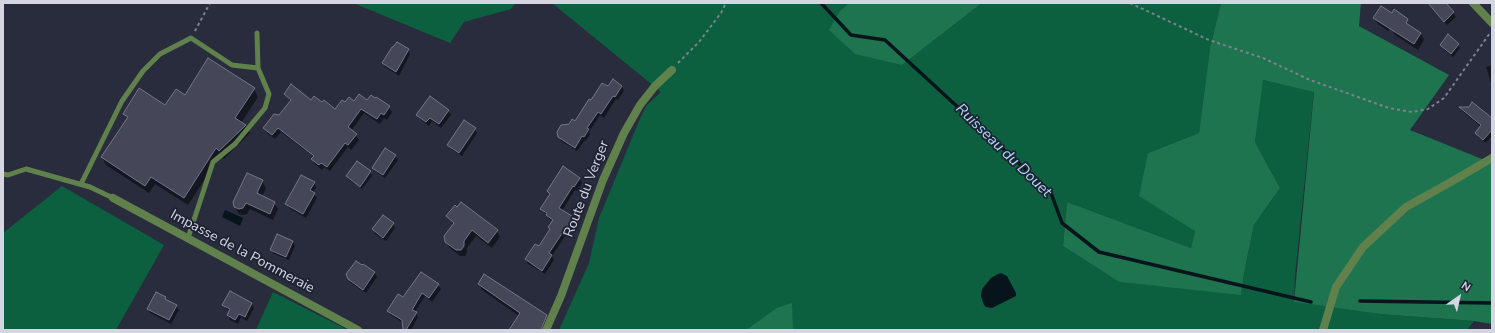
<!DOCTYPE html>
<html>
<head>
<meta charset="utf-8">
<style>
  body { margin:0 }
  #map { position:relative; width:1495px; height:333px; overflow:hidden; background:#282c3d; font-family:"Nunito Sans",sans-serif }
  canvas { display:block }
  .frame { position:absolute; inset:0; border:4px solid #d4d7e2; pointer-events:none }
  .north { position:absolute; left:1439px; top:277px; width:40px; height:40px; -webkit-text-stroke:3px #1f2232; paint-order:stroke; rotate:34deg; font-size:11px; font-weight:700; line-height:16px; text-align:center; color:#d4d7e2 }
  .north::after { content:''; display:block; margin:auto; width:14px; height:18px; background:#d4d7e2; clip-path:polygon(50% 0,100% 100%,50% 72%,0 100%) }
</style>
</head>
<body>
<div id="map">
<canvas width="1495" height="333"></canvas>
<div class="frame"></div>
<div class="north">N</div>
</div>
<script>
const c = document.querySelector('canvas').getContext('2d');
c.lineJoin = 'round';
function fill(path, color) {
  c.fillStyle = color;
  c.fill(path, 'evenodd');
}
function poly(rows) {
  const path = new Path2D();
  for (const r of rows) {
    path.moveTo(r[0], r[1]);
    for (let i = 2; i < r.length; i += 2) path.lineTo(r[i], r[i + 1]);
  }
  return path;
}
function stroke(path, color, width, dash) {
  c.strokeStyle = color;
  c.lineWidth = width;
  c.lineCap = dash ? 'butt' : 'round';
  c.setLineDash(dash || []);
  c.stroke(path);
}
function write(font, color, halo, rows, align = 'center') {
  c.font = font + ' "Nunito Sans",sans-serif';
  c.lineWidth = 3.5;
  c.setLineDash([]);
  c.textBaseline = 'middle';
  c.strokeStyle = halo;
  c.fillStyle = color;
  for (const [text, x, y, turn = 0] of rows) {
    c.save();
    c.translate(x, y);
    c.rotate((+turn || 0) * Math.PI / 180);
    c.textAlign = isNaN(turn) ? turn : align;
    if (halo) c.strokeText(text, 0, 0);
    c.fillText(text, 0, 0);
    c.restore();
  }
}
fill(poly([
  [353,3,516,3,511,9,464,22,450,43],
  [552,3,849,3,840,11,902,65,982,3,1221,3,1210,48,1199,133,1148,153,1195,232,1191,248,1067,202,1063,246,1119,282,1241,294,1244,273,1254,225,1280,188,1255,142,1262,80,1314,91,1295,275,1294,302,1381,314,1474,321,1467,330,559,330,589,263,599,218,639,121,646,106,661,92],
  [62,186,164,245,116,330,3,330,3,233],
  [273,292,346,329,345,330,256,330]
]), '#0c603f');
fill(poly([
  [849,3,982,3,902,65,855,54,829,30,840,11],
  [1221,3,1361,3,1359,26,1449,75,1410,130,1492,163,1492,324,1474,321,1380,314,1294,302,1314,92,1263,80,1255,142,1280,188,1254,225,1244,273,1241,295,1119,282,1063,246,1067,202,1191,248,1195,231,1139,196,1148,153,1199,133,1210,48],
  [792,303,793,330,746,330,777,308]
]), '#1d744f');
fill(poly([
  [225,210,243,218,240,226,222,217],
  [1001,273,1007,276,1016,293,1016,296,992,308,986,307,984,305,981,296,982,289,991,278,998,274]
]), '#07141c');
fill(poly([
  [1428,3,1447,3,1456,17,1447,25],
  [1374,18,1396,21,1388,31,1378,24],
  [1392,29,1421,34,1424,40,1418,50,1395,35],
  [1458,44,1460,48,1453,57,1444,50,1441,45],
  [408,50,410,54,399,76,385,67,383,63],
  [1492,65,1492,86,1486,67],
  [622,86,624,91,618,100,616,99,604,118,600,115,589,132,590,134,586,141,585,140,577,151,561,141,559,136,576,122,591,102,608,88],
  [254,89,258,97,241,123,245,125,250,133,224,159,220,156,188,205,155,184,149,193,106,165,102,157,128,119,125,114,166,106,185,96],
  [285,94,311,101,336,111,345,104,368,102,389,107,392,112,387,120,384,118,380,124,364,113,351,131,356,135,359,140,351,150,348,147,330,171,324,167,322,170,315,164,312,159,314,157,281,132,275,139,267,133,264,128,280,116,291,102],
  [1461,108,1492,120,1492,136,1486,143,1478,137,1476,133,1481,127,1462,111],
  [448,110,451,115,441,128,432,121,429,126,420,119,417,115],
  [475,129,477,133,462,156,451,149,448,145],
  [395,156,398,160,385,178,376,172,373,168],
  [370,172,372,176,362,189,349,180,347,177],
  [580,179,582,183,577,191,575,190,562,211,574,219,576,223,571,231,569,230,552,256,554,260,545,274,528,264,526,259,539,248,551,230,553,221,549,219,542,209,551,196,548,191],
  [262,181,266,188,262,197,274,203,278,209,273,220,250,209,247,214,243,215,239,214,235,207],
  [314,183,316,187,313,193,317,198,306,218,289,208,286,204],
  [447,216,497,231,500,237,492,248,476,236,467,248,467,252,465,256,460,256,450,248,446,241,454,225],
  [393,224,395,228,386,241,375,234,373,229],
  [278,235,293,242,295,246,289,260,274,254,271,250],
  [364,265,375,273,377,277,366,293,351,283,348,278],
  [422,273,438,285,441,289,432,302,425,296,415,312,418,317,411,330,404,330,403,323,391,315,389,311,403,299],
  [479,284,546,315,550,322,547,330,514,330,519,316,482,290],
  [230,292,252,304,254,308,247,321,241,317,238,324,230,320,228,315,230,311,226,309,224,305],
  [165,298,167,301,176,306,179,310,171,324,150,313,148,309]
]), '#0007');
stroke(poly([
  [821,3,851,35,885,40,1051,193,1062,223,1099,252,1311,302],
  [1360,301,1492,303]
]), '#07141c', 3.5);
const building = poly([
  [1428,3,1446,3,1454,12,1444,22,1428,3],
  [1381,6,1392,13,1394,9,1408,19,1406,23,1421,33,1414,44,1373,18,1381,6],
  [1448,34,1459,44,1451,54,1440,45,1448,34],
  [397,42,409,49,396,72,382,63,392,47,393,47,397,42],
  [208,58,255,88,235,118,246,125,219,151,216,148,184,198,151,177,145,186,101,157,128,117,123,114,139,88,165,105,176,89,185,95,208,58],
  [613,79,622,86,615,97,613,96,601,114,598,112,587,128,589,129,584,137,582,136,575,148,558,137,557,132,561,125,569,124,572,119,575,121,589,99,591,100,602,83,608,86,613,79],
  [291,84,311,100,314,96,322,102,324,100,335,109,342,100,345,102,349,97,354,101,359,94,367,100,371,95,375,98,376,97,390,106,384,115,381,113,377,119,361,109,348,127,357,134,348,145,345,143,327,167,321,163,319,165,311,159,314,156,278,128,272,135,263,128,274,114,279,115,291,100,284,94,291,84],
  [430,96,449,110,439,124,430,118,426,122,416,115,430,96],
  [1472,102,1492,118,1492,130,1483,140,1475,133,1481,125,1459,107,1469,107,1472,102],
  [464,120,476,128,459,153,447,145,464,120],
  [385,148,396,155,383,175,372,168,385,148],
  [357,161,371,171,360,187,346,176,357,161],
  [563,166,580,178,574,187,573,186,559,208,575,218,569,227,567,226,549,253,552,255,542,271,525,259,535,244,539,246,550,229,548,227,553,220,546,215,547,213,540,209,550,194,547,191,563,166],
  [247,173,263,180,257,193,275,202,270,214,246,203,243,208,239,209,234,207,233,202,247,173],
  [301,175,315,182,310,190,315,193,303,214,285,204,301,175],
  [461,202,498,230,488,243,472,230,464,241,464,246,461,250,456,250,445,242,444,236,454,223,446,216,455,205,457,207,461,202],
  [383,215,394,223,383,238,372,229,383,215],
  [277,234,293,241,286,257,270,250,277,234],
  [356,261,362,265,363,264,375,272,363,290,348,279,346,274,356,261],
  [421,272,439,284,429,298,422,293,412,310,417,312,406,330,403,330,402,320,387,311,398,294,403,297,421,272],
  [484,274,547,315,541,330,509,330,520,313,478,284,484,274],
  [230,291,252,303,245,317,239,314,235,320,227,315,230,309,222,305,230,291],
  [156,292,166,297,165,299,177,305,169,320,147,309,156,292]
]);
fill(building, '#464659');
stroke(building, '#747589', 1);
stroke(poly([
  [1130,3,1209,40,1263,58,1310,80,1389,108,1412,112,1428,109,1444,98,1490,33],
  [195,31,210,3],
  [678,63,699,42,721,13,726,3]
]), '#7e818f', 2, [3, 3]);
stroke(poly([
  [3,174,8,175,26,169,90,187,113,198],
  [81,184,122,101,143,71,160,54,191,38,232,65,258,68],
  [188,238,213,162,235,144,265,108,269,94,258,68,257,33]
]), '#60804c', 5);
stroke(poly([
  [1473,3,1492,23],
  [113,198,358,330],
  [546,330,561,296,603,180,624,133,640,105,655,86,672,70],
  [1323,330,1336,287,1363,247,1406,207,1449,183,1492,158]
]), '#60804c', 8);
write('14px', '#d4d7e2', '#1f2232', [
  ["Route du Verger",587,189,-69],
  ["Impasse de la Pommeraie",242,252,28]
]);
write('italic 15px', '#acdaf7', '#1f2232', [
  ["Ruisseau du Douet",1003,151,44]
]);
</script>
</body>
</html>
